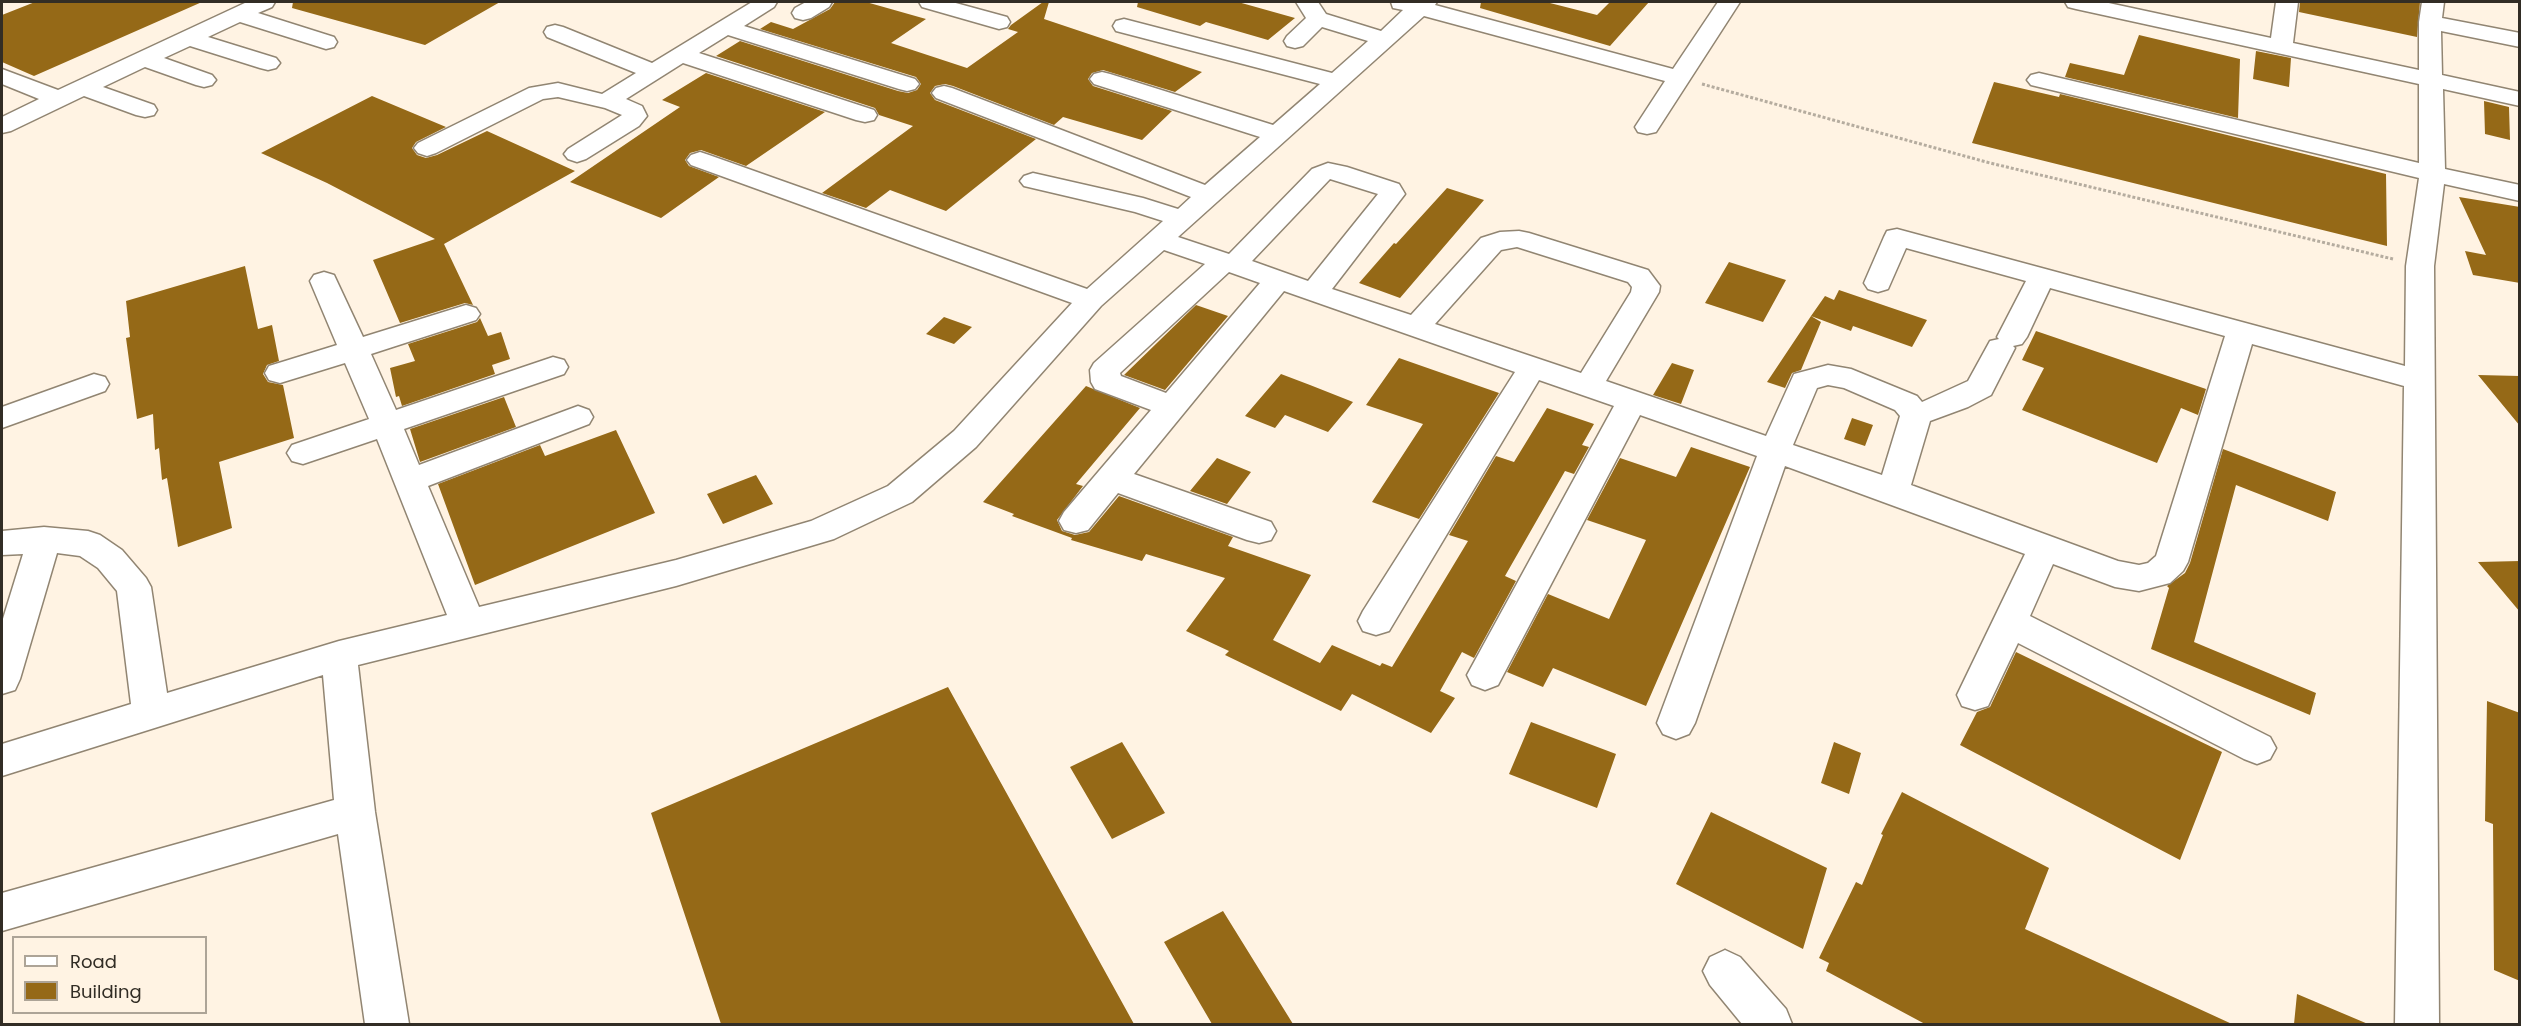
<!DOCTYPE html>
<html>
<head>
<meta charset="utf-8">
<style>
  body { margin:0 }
  #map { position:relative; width:2521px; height:1026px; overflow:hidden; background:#fff3e3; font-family:Poppins,sans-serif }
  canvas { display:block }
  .frame { position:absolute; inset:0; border:3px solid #322d25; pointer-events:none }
  .legend { position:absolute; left:12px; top:936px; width:195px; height:78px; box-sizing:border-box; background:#fff3e3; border:2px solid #ada497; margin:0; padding:8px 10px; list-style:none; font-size:18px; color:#322d25 }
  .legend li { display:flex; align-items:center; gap:12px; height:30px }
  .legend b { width:30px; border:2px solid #ada497 }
</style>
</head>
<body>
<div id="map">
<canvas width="2521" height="1026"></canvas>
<div class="frame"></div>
<ul class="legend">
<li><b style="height:8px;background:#fff"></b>Road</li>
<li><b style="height:16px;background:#956917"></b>Building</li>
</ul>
</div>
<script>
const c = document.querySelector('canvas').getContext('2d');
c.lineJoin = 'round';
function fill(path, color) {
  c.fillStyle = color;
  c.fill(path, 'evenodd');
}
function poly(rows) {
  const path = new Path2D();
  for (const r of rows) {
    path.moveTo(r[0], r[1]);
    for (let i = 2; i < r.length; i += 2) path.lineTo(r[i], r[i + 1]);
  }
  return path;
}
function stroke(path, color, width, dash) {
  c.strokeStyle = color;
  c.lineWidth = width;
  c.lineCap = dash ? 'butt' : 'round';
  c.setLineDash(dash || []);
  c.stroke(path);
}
fill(poly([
  [35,2,202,2,34,76,2,62,2,15],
  [293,2,500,2,425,45,292,8],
  [835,2,866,2,926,19,891,43,967,68,1018,32,1008,29,1011,25,1043,2,1049,2,1044,19,1202,72,1175,92,1103,70,1092,73,1088,79,1093,86,1172,111,1142,140,1063,117,1054,125,953,86,945,84,935,86,930,93,935,100,1036,139,946,211,890,190,866,208,822,193,913,126,879,115,875,108,716,56,740,41,898,91,908,93,917,90,921,84,916,77,760,29,771,22,793,29,830,9],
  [1138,2,1238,2,1295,18,1268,40,1206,22,1200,26,1137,7],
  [1481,2,1546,2,1597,15,1610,2,1649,2,1610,46,1480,8],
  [2300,2,2420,2,2417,37,2299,12],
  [2139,35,2240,59,2238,118,2065,77,2070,63,2124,75],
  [2256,51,2291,58,2289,87,2253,79],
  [706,73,825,112,746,166,701,150,690,153,685,160,689,166,719,177,661,218,570,182,680,107,662,100],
  [1994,82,2059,97,2060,94,2386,174,2387,246,1972,143],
  [372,96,446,127,416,142,412,148,417,155,426,158,437,155,487,131,575,171,444,244,473,305,465,303,400,323,373,260,435,239,327,183,261,153],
  [2484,101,2509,107,2510,140,2485,134],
  [1447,188,1484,200,1400,298,1359,283,1394,243,1396,244],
  [2459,197,2520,207,2520,283,2473,275,2465,251,2486,255],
  [1729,262,1786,280,1763,322,1705,303],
  [245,266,258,329,272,325,279,361,267,365,263,374,268,382,283,385,294,438,219,462,232,528,178,547,167,478,162,480,159,448,155,450,153,414,137,419,126,338,130,337,126,301],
  [1839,290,1927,320,1912,347,1853,326,1851,331,1811,316,1825,296,1834,300],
  [1196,305,1228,316,1165,390,1124,375],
  [1811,316,1821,322,1801,370,1792,373,1785,388,1767,382],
  [944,317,972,327,954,344,926,334],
  [480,318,488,336,501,332,510,359,492,365,495,374,402,406,399,396,396,397,390,368,415,361,408,344,477,322],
  [2036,331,2206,389,2198,415,2181,408,2157,463,2022,410,2044,368,2022,360],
  [1399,358,1499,393,1419,519,1372,502,1423,424,1366,405],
  [1672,363,1694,370,1681,404,1653,395],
  [1281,374,1310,385,1353,402,1328,432,1285,415,1275,428,1245,416],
  [2478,375,2520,376,2520,426],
  [1086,386,1140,408,1076,484,1083,486,1057,520,1062,531,1075,535,1089,532,1119,496,1233,537,1228,546,1311,575,1273,640,1320,663,1332,645,1380,666,1382,663,1392,667,1468,541,1449,535,1496,456,1514,462,1547,408,1594,424,1582,445,1589,447,1574,474,1565,471,1505,576,1516,581,1474,658,1462,652,1440,691,1455,698,1431,733,1352,694,1341,711,1225,655,1229,651,1186,631,1225,578,1146,554,1142,561,1071,540,1072,538,1012,516,1014,514,983,502],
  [504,397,516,427,420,462,410,429],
  [1852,418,1873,425,1865,446,1844,439],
  [616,430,655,513,475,585,438,484,540,445,545,456],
  [1691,447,1750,467,1646,706,1553,668,1543,687,1507,672,1548,594,1609,619,1646,540,1587,520,1620,458,1676,477],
  [2223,449,2336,492,2328,521,2236,485,2194,642,2316,693,2310,715,2151,649,2169,588,2167,586,2185,573,2190,563],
  [1217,458,1251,472,1227,504,1190,491],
  [756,475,773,504,723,524,707,494],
  [2520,561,2520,612,2478,562],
  [2016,652,2222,752,2180,860,1960,745,1977,712,1990,707],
  [948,687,1134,1024,721,1024,651,813],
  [2487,701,2520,713,2520,981,2494,970,2493,824,2485,821],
  [1531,722,1616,754,1597,808,1509,774],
  [1122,742,1165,813,1112,839,1070,767],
  [1834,742,1861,753,1849,794,1821,783],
  [1902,792,2049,868,2025,929,2232,1024,1925,1024,1826,971,1829,963,1819,958,1856,882,1862,885,1883,835,1881,834],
  [1711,812,1827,868,1803,949,1676,884],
  [1223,911,1293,1024,1212,1024,1164,942],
  [2297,994,2368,1024,2294,1024]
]), '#956917');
const minor = poly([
  [247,2,275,2,272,7,258,13,334,37,337,42,334,47,326,49,240,22,208,37,276,58,280,63,276,68,268,70,260,68,190,46,164,58,212,75,216,80,212,85,204,87,196,85,145,67,103,87,154,105,157,110,154,115,145,117,136,115,84,96,11,131,2,133,2,117,39,99,2,84,2,69,58,90,247,2],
  [752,2,777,2,774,7,744,26,915,79,919,84,915,89,907,91,899,89,728,35,699,53,874,110,877,115,874,120,865,122,856,120,683,63,626,99,642,106,647,116,639,126,586,159,577,162,568,159,564,154,568,149,622,115,605,108,558,97,543,99,436,153,427,156,418,153,414,148,418,143,529,88,558,83,602,94,636,73,547,37,544,32,547,27,555,25,563,27,652,63,752,2],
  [806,2,832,2,829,7,811,18,803,20,795,18,792,13,795,8,806,2],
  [919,2,952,2,1007,17,1010,22,1007,27,999,29,922,7,919,2],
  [1296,2,1318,2,1326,14,1381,31,1403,10,1393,8,1391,2,1437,2,1435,5,1673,69,1718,2,1740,2,1656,132,1647,134,1638,132,1635,127,1665,81,1424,16,1178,237,1229,254,1312,169,1328,163,1347,167,1399,184,1405,194,1332,289,1411,315,1481,238,1500,232,1519,231,1529,233,1648,270,1660,286,1659,292,1606,381,1766,436,1794,374,1828,365,1851,369,1917,396,1922,402,1968,381,1990,341,1999,339,1997,337,2026,281,1906,248,1888,289,1878,292,1868,289,1864,283,1884,237,1887,231,1897,229,2405,366,2406,266,2419,178,2031,85,2027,80,2031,75,2039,73,2419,163,2419,84,2076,9,2068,7,2065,2,2104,2,2271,38,2276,2,2298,2,2293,43,2419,70,2419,22,2422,2,2444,2,2442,18,2520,33,2520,47,2441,31,2442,75,2520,92,2520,106,2443,89,2445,169,2520,185,2520,201,2444,184,2434,266,2439,1024,2395,1024,2404,386,2252,344,2188,562,2183,571,2170,583,2139,591,2115,587,2053,564,2030,616,2270,737,2276,748,2270,759,2257,764,2244,759,2018,643,1988,706,1975,710,1962,706,1957,695,2025,554,1785,466,1695,723,1689,734,1676,739,1663,734,1657,723,1757,456,1640,415,1498,685,1485,690,1472,685,1467,675,1614,406,1539,380,1389,631,1376,635,1363,631,1358,621,1363,611,1515,372,1284,291,1134,474,1271,522,1276,531,1271,540,1259,543,1247,540,1118,493,1088,530,1076,533,1064,530,1059,521,1064,512,1151,410,1095,389,1091,382,1090,370,1094,363,1205,264,1164,250,1101,306,976,447,912,502,834,539,676,586,358,665,375,812,409,1024,365,1024,338,834,2,931,2,893,334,800,323,675,2,776,2,744,131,704,117,591,98,568,80,556,57,553,20,679,15,690,2,694,2,622,23,554,2,555,2,531,44,527,88,531,100,535,122,550,146,578,151,587,167,693,339,641,447,615,377,439,303,464,292,461,287,453,292,445,369,419,345,363,280,383,269,380,265,373,269,366,337,345,310,281,314,275,324,272,334,275,363,337,466,305,476,308,480,314,476,320,371,354,396,410,553,357,564,360,568,367,564,374,404,429,419,465,578,406,589,410,593,417,589,424,428,486,479,607,676,560,811,521,888,486,954,431,1072,303,691,165,687,160,691,155,700,152,709,155,1087,289,1163,221,1135,212,1024,186,1020,181,1024,176,1033,173,1143,198,1178,209,1191,197,936,98,932,93,936,88,944,86,952,88,1205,185,1260,137,1094,84,1090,79,1094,74,1102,72,1110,74,1273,125,1320,84,1116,31,1113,26,1116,21,1124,19,1332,73,1368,41,1322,27,1303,46,1295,48,1287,46,1284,41,1287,36,1306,18,1296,2],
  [1330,179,1378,194,1308,281,1252,261,1330,179],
  [1517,247,1628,282,1632,287,1631,292,1581,373,1435,324,1501,250,1517,247],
  [1229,272,1260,283,1166,393,1121,376,1120,373,1229,272],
  [2050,288,2225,336,2156,556,2148,563,2139,565,2118,561,1911,485,1930,421,1968,407,1991,395,2015,348,2013,346,2022,344,2027,337,2050,288],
  [1828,385,1844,388,1895,410,1900,416,1882,475,1793,445,1817,388,1828,385],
  [94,374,105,377,109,384,105,391,2,428,2,407,94,374],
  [1725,950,1740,957,1786,1009,1792,1024,1742,1024,1710,985,1703,971,1710,957,1725,950]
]);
stroke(minor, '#918572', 3);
stroke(poly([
  [1702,84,1990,163,2393,259]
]), '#b5ac9f', 3, [3, 2]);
fill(minor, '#fff');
</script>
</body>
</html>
